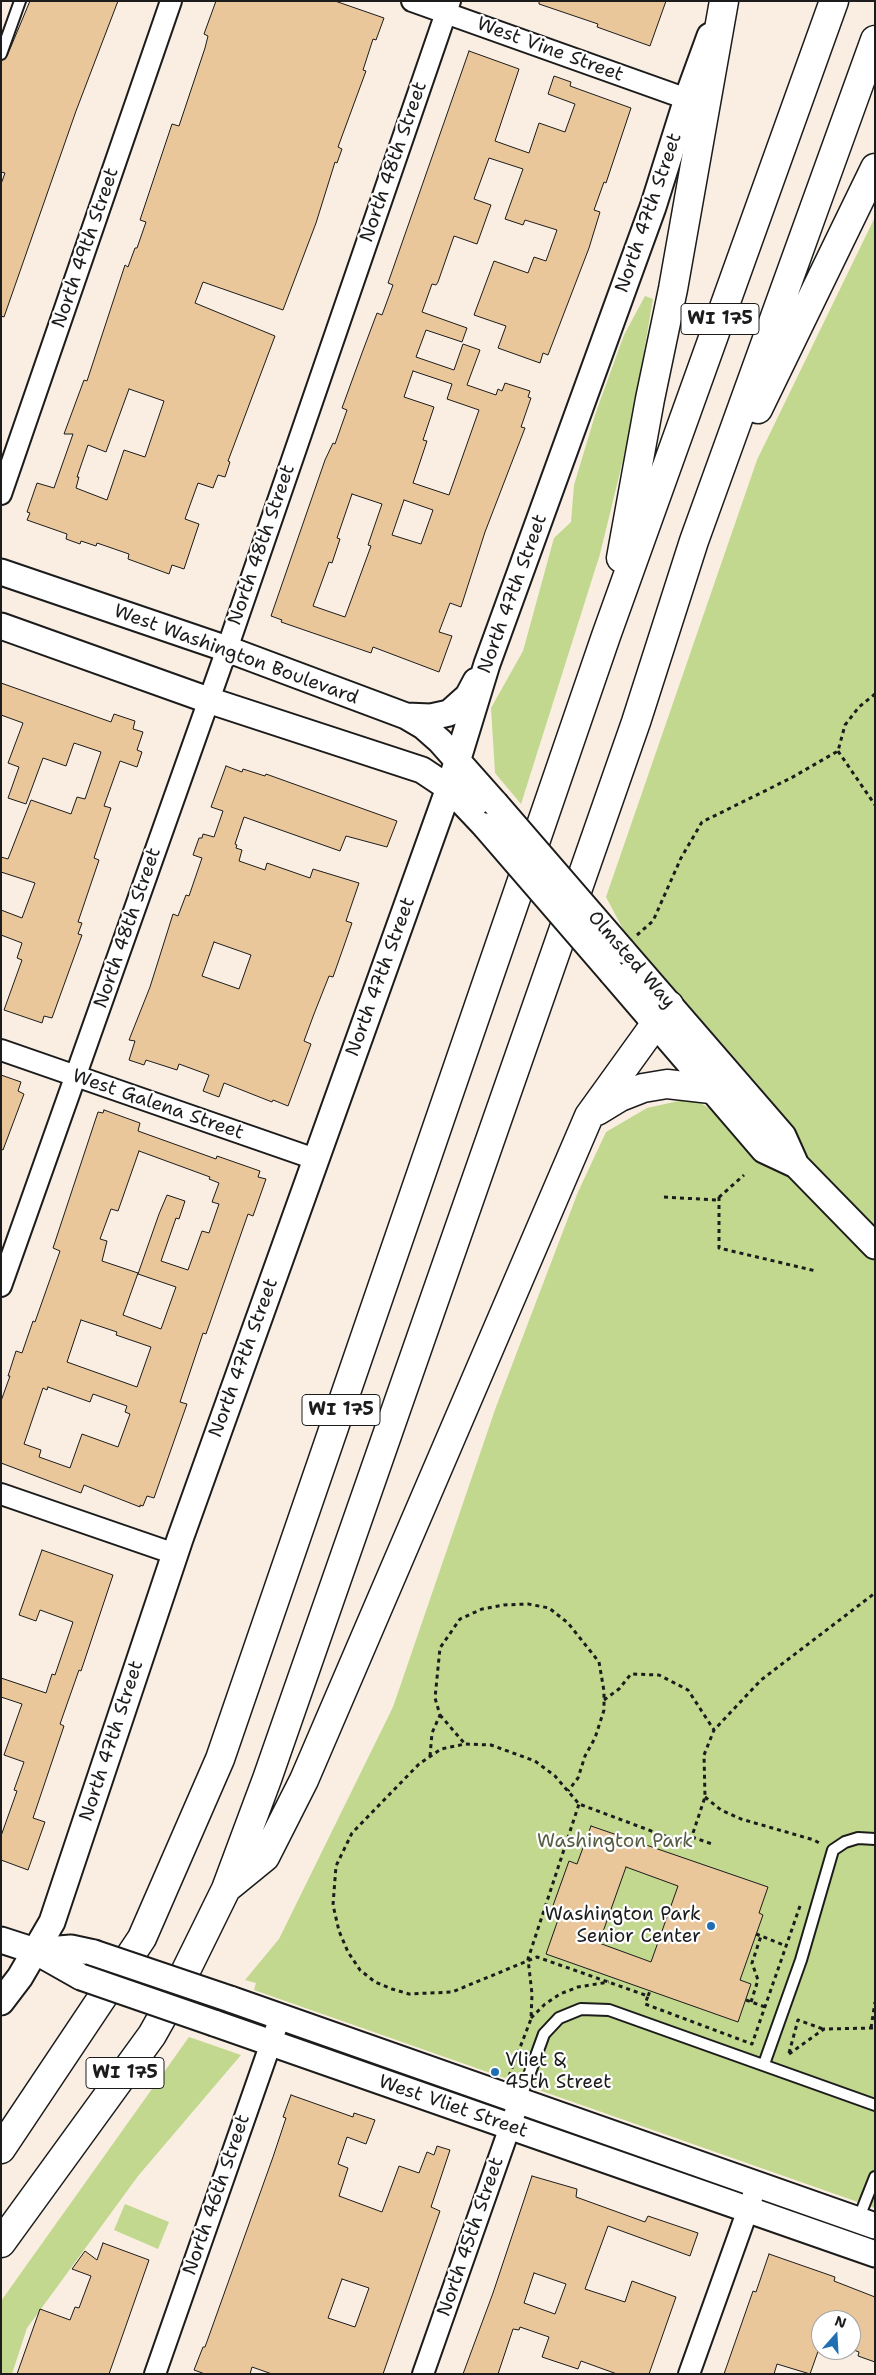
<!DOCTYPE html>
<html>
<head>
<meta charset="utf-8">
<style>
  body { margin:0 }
  #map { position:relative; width:876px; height:2375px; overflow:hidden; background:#f9eee1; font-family:"Shantell Sans",sans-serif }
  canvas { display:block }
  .frame { position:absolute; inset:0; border:2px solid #1c1c1c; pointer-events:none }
  .north { position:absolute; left:811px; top:2310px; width:50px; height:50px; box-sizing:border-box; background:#fff; border:1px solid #a4a4a4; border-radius:50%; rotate:19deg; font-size:14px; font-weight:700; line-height:20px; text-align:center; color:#1c1c1c }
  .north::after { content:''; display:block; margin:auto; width:18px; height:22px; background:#1f6fb2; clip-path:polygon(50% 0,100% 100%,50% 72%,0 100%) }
</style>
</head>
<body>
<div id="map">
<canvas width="876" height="2375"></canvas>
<div class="frame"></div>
<div class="north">N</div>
</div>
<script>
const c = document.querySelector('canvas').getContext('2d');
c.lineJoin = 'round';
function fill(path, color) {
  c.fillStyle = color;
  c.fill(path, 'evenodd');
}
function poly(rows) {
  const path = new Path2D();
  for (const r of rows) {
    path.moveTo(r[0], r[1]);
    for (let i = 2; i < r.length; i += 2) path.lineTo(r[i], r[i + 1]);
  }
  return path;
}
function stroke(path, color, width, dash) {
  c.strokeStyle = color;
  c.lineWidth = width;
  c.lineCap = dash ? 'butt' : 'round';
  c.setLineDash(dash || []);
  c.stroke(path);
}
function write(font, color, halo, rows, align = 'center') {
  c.font = font + ' "Shantell Sans",sans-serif';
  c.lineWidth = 4.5;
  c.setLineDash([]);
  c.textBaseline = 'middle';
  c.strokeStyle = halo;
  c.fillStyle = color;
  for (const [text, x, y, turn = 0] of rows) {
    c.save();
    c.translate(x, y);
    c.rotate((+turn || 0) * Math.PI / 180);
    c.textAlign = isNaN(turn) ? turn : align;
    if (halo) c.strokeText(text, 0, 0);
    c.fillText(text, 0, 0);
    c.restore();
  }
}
fill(poly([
  [875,217,875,2208,254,1990,256,1983,245,1980,279,1939,393,1707,496,1407,578,1192,606,1132,647,1108,692,1098,719,1114,759,1086,624,931,606,897,757,460],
  [645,296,653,299,631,427,600,554,521,804,495,773,491,708,523,651,554,538,571,522,574,485,596,412,624,335],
  [189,2037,241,2055,138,2176,27,2328,12,2374,1,2374,1,2301],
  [125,2204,169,2222,158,2249,114,2230]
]), '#c1d88e');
const building = poly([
  [30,1,118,1,76,111,4,317,1,316,1,184,5,173,1,172,1,61,7,56,30,1],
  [216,1,335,1,384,18,376,40,373,39,363,70,366,71,338,147,342,149,337,163,335,162,316,223,283,310,203,282,195,303,275,336,228,461,230,462,225,477,218,475,213,488,198,483,185,519,199,524,184,569,172,565,169,574,128,559,129,554,97,543,96,546,81,541,80,544,66,539,67,534,27,520,30,513,27,512,37,483,54,488,73,434,64,434,84,380,87,381,125,265,128,267,135,248,137,248,146,222,140,220,172,124,179,126,205,48,208,36,204,34,216,1],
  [129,389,164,401,145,457,124,450,107,500,76,488,79,477,77,477,88,445,106,452,129,389],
  [539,1,666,1,650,46,597,27,598,24,539,4,539,1],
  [469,51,519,69,495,141,529,153,539,123,565,132,575,104,548,94,554,76,571,82,570,86,631,108,606,183,604,182,594,210,600,212,589,248,548,355,543,353,540,363,498,348,506,326,474,315,494,261,528,273,534,257,546,261,557,230,525,220,523,225,505,219,523,169,489,158,474,199,491,205,477,244,454,236,438,282,436,285,432,284,422,312,467,328,462,342,426,330,416,357,454,370,463,344,480,350,467,385,496,395,498,389,502,391,505,383,530,391,528,397,531,398,521,427,525,428,485,532,461,607,450,603,439,632,452,636,439,672,373,647,371,653,281,622,282,620,271,616,325,460,333,443,335,444,347,410,342,408,362,353,377,313,382,315,393,285,388,283,469,51],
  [413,371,452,384,447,399,479,410,449,495,413,483,427,441,423,440,434,407,404,397,413,371],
  [352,494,382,504,368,545,371,546,345,617,313,606,329,562,332,563,340,539,337,538,352,494],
  [404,500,433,510,421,544,392,535,404,500],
  [1,683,111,722,114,714,135,721,133,729,143,732,137,750,142,752,137,767,120,761,104,806,111,808,94,858,99,860,78,922,82,923,78,934,82,935,52,1018,44,1016,42,1023,4,1010,22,960,17,958,22,943,1,935,1,910,22,918,35,883,1,872,1,857,8,859,31,800,71,814,77,797,85,799,101,752,74,743,66,766,43,758,26,804,8,798,19,767,8,763,23,723,1,715,1,683],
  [226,766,242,772,243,769,265,776,266,774,397,821,387,847,346,836,340,851,244,817,235,844,237,845,236,848,242,850,239,861,265,870,267,863,310,878,313,869,359,883,346,921,352,923,333,977,329,976,314,1014,304,1041,311,1044,288,1106,273,1100,272,1102,224,1083,219,1097,203,1091,209,1075,179,1064,177,1070,146,1060,144,1065,129,1060,135,1041,129,1040,150,987,173,914,178,916,186,895,189,896,202,858,193,855,199,838,202,838,203,834,214,837,223,811,211,807,226,766],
  [214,942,251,955,239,989,202,976,214,942],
  [1,1075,21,1082,18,1091,24,1094,3,1150,1,1149,1,1075],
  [104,1110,140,1123,138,1131,216,1159,217,1156,260,1171,258,1177,266,1179,253,1216,248,1214,206,1334,203,1333,180,1402,187,1404,154,1498,147,1496,143,1506,140,1505,140,1507,84,1485,81,1493,1,1463,1,1401,10,1376,8,1376,16,1351,22,1353,33,1321,35,1322,60,1251,53,1248,98,1112,103,1113,104,1110],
  [139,1151,210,1177,209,1179,219,1183,212,1202,219,1204,209,1233,202,1231,188,1270,161,1261,176,1218,179,1219,185,1201,167,1195,159,1214,138,1274,176,1287,161,1329,123,1315,138,1273,102,1261,107,1241,100,1239,111,1209,118,1211,139,1151],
  [81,1320,117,1332,116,1335,151,1347,137,1387,67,1362,81,1320],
  [48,1387,90,1402,93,1394,127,1406,125,1412,130,1414,118,1447,82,1434,70,1468,39,1457,41,1450,24,1444,43,1388,47,1390,48,1387],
  [42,1550,113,1575,81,1671,79,1670,60,1724,64,1726,33,1818,45,1822,28,1870,1,1860,1,1836,17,1791,14,1790,24,1762,4,1755,22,1704,1,1697,1,1678,46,1693,52,1674,55,1675,73,1622,40,1610,36,1621,19,1615,42,1550],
  [591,1826,768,1887,759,1913,763,1915,740,1980,751,1984,738,2022,546,1954,559,1917,550,1914,569,1861,577,1864,591,1826],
  [626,1867,678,1886,651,1962,599,1943,626,1867],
  [291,2095,353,2117,354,2113,375,2120,366,2144,347,2137,338,2164,348,2168,339,2196,382,2212,399,2166,419,2173,427,2152,434,2155,437,2146,450,2150,431,2207,440,2211,383,2374,272,2374,252,2367,250,2374,205,2374,194,2370,203,2347,205,2347,273,2157,286,2118,283,2117,291,2095],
  [342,2279,369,2288,355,2327,328,2318,342,2279],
  [532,2176,577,2189,576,2197,645,2222,648,2216,698,2233,690,2256,608,2226,585,2289,625,2302,632,2281,676,2297,649,2374,617,2374,581,2361,578,2369,542,2357,549,2337,520,2327,519,2330,513,2329,498,2374,463,2374,493,2293,532,2176],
  [534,2273,566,2284,555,2314,524,2303,534,2273],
  [103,2243,149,2260,109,2374,17,2374,40,2309,70,2320,75,2307,79,2308,91,2276,72,2269,85,2251,97,2260,103,2243],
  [769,2254,835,2277,834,2281,875,2297,875,2362,858,2356,859,2352,851,2349,851,2320,821,2320,821,2343,810,2374,777,2364,774,2374,724,2374,753,2291,756,2292,769,2254]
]);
fill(building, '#eac69b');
stroke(building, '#1c1c1c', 1);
const service = poly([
  [1,54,20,1],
  [764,2064,801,1960,833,1850,845,1842,858,1838,875,1839],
  [520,2100,544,2034,559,2018,581,2009,609,2010,875,2105],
  [858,2220,875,2177]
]);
const minor = poly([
  [412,1,687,99],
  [1,494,171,1],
  [1,1050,315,1159],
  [1,1286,227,649,450,1],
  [1,1494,175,1554],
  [155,2374,280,2017],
  [423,2374,519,2101],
  [689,2374,757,2184]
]);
const tertiary = poly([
  [1,572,227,649,406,716,423,726,440,741,495,803],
  [1,626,208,700,422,770,449,788,485,826],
  [406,716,431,717,449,713,468,696,476,681],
  [622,950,783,1136,796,1165,875,1246],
  [612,973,764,1150,796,1165],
  [1,1940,35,1951,81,1977],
  [35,1951,71,1948,94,1953],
  [230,1999,875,2226],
  [1,2002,20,1977,52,1922,180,1539,449,788,487,664,653,207,687,99,710,36],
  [214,2023,875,2254]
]);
const motorway = poly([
  [758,409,875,168],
  [621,558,650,399,673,289,724,1],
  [597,1111,620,1097,643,1088,667,1084,711,1089],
  [227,1888,265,1857,304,1780,589,1116,669,1005],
  [1,2149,142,1938,220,1759,606,636,834,1],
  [1,2243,152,2035,170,2003,226,1889,267,1779,636,722,694,541,875,40]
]);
stroke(service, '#1c1c1c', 14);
stroke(minor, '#1c1c1c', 24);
stroke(tertiary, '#1c1c1c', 29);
stroke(motorway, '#1c1c1c', 31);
stroke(poly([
  [838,751,875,805],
  [637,935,653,921,681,858,702,822,791,778,838,751,845,725,859,707,875,694],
  [664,1197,716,1200,744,1175],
  [719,1197,719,1248,816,1271],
  [604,1700,619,1689,631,1674,659,1675,688,1690,714,1730],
  [440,1715,465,1744],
  [430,1756,432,1733,440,1715,435,1698,440,1648,460,1619,482,1609,504,1605,528,1604,549,1608,568,1623,599,1662,604,1691,604,1710,595,1738,585,1756,578,1778,568,1791],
  [705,1797,721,1810,741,1819,814,1840,821,1844],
  [692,1837,712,1844],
  [800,1906,752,2044,645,2004,648,1996,537,1957,452,1992,409,1994,392,1989,375,1982,360,1970,348,1952,339,1931,333,1905,336,1866,352,1833,419,1764,441,1749,465,1744,491,1745,535,1761,555,1776,579,1804,689,1845,705,1797,704,1755,714,1730,761,1680,875,1593],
  [756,1934,786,1946],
  [648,1996,650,1991],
  [746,2000,765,2007],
  [751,2002,758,1980,752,1963,761,1936],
  [531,2018,545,2004,560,1994,578,1987,609,1982],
  [871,2028,875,2002],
  [789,2053,798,2020,823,2029],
  [789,2054,824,2029,875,2028],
  [509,2076,531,2019,532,1994,528,1959,579,1804]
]), '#1c1c1c', 3, [4, 4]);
stroke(service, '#fff', 10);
stroke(minor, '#fff', 20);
stroke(tertiary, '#fff', 25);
stroke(motorway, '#fff', 28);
const tertiaryBridge = poly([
  [495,803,622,950],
  [485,826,612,973],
  [94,1953,230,1999],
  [81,1977,214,2023]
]);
stroke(tertiaryBridge, '#1c1c1c', 29, []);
stroke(tertiaryBridge, '#fff', 25);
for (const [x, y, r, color] of [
  [711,1926,5,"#1f6fb2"],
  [495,2072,5,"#1f6fb2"]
]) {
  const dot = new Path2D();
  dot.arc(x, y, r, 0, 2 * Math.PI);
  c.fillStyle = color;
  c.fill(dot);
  stroke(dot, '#fff', 2);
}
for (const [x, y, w] of [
  [720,319,78],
  [341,1410,78],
  [125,2073,78]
]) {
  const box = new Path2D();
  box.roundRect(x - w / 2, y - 15.5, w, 31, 4);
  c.fillStyle = '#fff';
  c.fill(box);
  stroke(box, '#1c1c1c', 1);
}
write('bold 18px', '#1c1c1c', null, [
  ["WI 175",720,319],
  ["WI 175",341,1410],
  ["WI 175",125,2073]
]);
write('19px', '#1c1c1c', '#fff', [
  ["West Vine Street",550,50,20],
  ["North 48th Street",394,162,-71],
  ["North 47th Street",649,213,-71],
  ["North 49th Street",86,248,-71],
  ["North 48th Street",262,545,-71],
  ["North 47th Street",513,594,-70],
  ["West Washington Boulevard",236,655,20],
  ["North 48th Street",128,928,-71],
  ["Olmsted Way",631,960,49],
  ["North 47th Street",381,977,-70],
  ["West Galena Street",158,1105,19],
  ["North 47th Street",244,1358,-70],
  ["North 47th Street",112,1741,-72],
  ["West Vliet Street",453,2107,19],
  ["North 46th Street",217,2195,-71],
  ["North 45th Street",471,2237,-71]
]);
write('19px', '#565e44', '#fff', [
  ["Washington Park",615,1842]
]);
write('19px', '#1c1c1c', '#fff', [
  ["Washington Park",701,1915],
  ["Senior Center",701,1937],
  ["Vliet &",505,2061,"left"],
  ["45th Street",505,2083,"left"]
], 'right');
</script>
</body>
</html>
